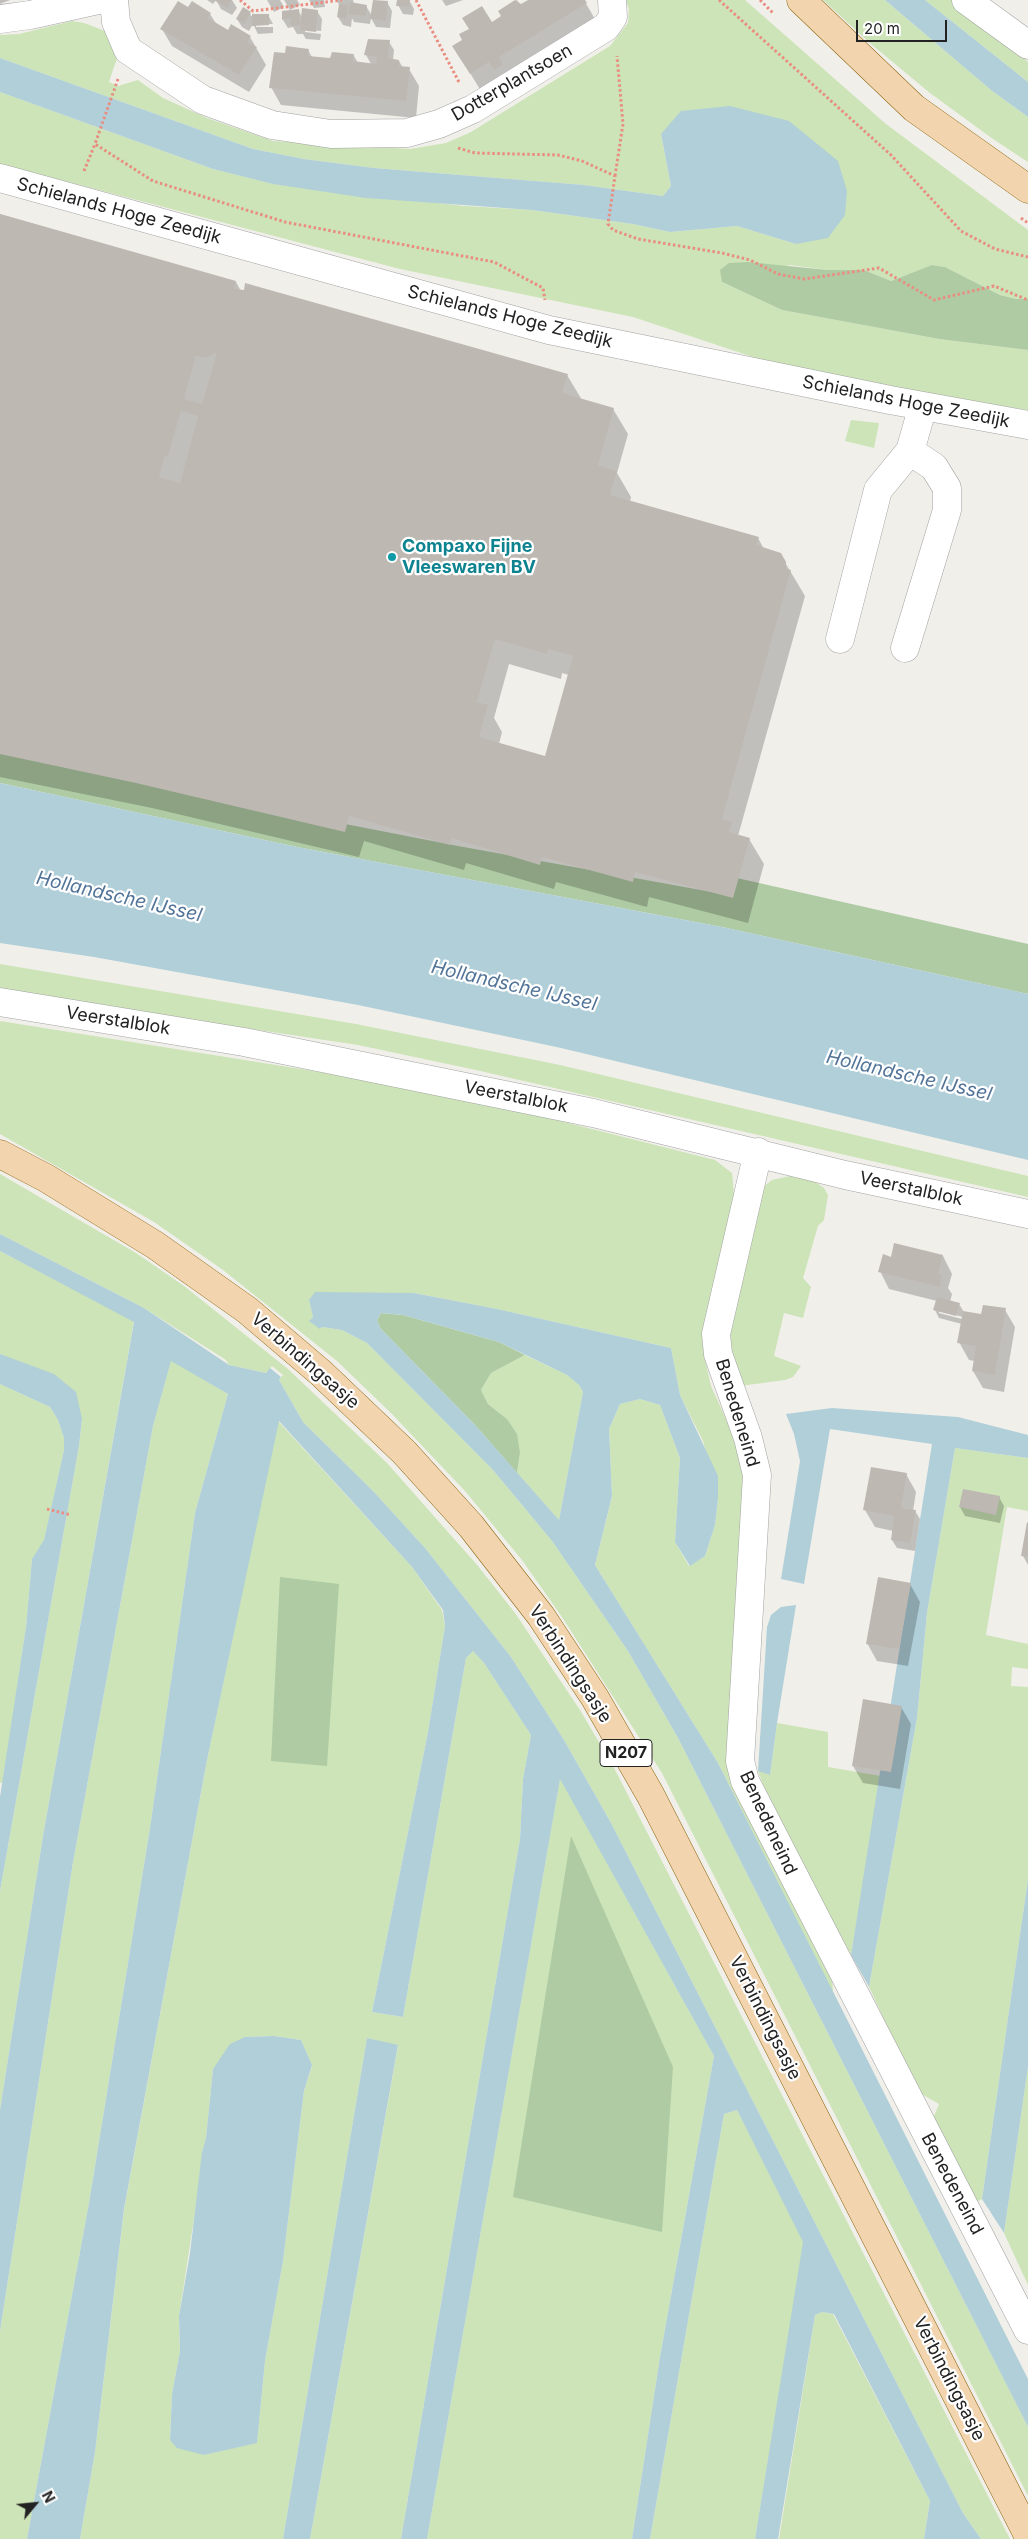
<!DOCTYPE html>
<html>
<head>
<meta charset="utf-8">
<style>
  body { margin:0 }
  #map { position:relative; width:1028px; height:2539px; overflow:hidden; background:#f1efea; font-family:Inter,sans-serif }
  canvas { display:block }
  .north { position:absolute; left:10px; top:2479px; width:50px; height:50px; -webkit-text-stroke:4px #fff; paint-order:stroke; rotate:62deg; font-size:14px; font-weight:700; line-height:20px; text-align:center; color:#222 }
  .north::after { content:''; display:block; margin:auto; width:18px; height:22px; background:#222; clip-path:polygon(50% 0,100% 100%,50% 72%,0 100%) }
  .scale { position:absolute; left:856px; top:20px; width:91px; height:22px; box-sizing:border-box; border:2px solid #222; border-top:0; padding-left:6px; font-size:15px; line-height:18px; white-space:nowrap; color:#222; -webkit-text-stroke:4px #fff; paint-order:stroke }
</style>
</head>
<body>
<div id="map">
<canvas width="1028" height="2539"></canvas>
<div class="north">N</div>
<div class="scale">20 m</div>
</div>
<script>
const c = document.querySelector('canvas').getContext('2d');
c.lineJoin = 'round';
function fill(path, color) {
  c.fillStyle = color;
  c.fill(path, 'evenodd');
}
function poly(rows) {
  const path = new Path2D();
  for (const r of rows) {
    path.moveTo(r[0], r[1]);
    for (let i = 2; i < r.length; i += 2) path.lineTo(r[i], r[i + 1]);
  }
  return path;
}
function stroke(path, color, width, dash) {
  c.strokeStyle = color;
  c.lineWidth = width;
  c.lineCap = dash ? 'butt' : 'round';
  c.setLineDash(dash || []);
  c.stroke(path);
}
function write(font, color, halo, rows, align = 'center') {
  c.font = font + ' Inter,sans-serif';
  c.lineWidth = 4.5;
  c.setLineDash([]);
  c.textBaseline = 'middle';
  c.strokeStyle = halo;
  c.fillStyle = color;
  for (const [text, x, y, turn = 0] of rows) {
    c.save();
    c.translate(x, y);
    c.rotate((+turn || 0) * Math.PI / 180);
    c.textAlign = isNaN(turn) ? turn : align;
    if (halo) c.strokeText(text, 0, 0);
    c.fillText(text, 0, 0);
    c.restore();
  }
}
fill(poly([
  [626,0,745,0,886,124,1028,230,1028,299,1016,299,1000,295,945,267,933,265,891,281,864,270,828,270,790,265,722,282,782,310,939,339,1028,350,1028,410,950,398,786,368,633,317,400,269,0,164,0,92,213,169,274,184,464,206,532,210,633,224,670,232,737,226,796,244,661,134,671,186,663,196,584,185,374,168,304,159,253,149,0,58,0,35,19,34,72,21,84,23,110,33,120,49,109,82,118,86,138,80,163,98,207,118,273,141,410,149,446,143,471,132,610,46,628,23,629,10],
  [823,0,885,0,991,90,1028,117,1028,162,993,139,930,93,871,44],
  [925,0,952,0,1028,62,1028,82],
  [851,420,879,423,874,448,845,441],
  [0,964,356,1024,560,1065,1028,1176,1028,1197,476,1070,358,1045,0,991],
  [0,1021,445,1092,715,1160,732,1173,734,1194,705,1331,704,1355,711,1386,740,1450,748,1496,733,1762,832,1972,833,1993,718,1763,595,1565,612,1497,609,1429,620,1404,640,1399,660,1405,680,1458,675,1542,689,1566,705,1556,715,1525,718,1499,703,1441,680,1395,671,1348,497,1309,414,1293,309,1300,313,1317,322,1327,342,1330,367,1343,493,1470,552,1541,628,1651,678,1738,1028,2427,1028,2496,662,1773,562,1617,522,1560,465,1491,392,1414,337,1361,223,1270,154,1222,0,1134],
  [0,1174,136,1253,184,1286,288,1369,387,1463,478,1566,515,1613,580,1710,613,1766,1010,2539,981,2539,963,2513,611,1823,564,1740,511,1657,425,1548,373,1491,303,1422,279,1380,283,1375,272,1366,266,1373,229,1365,226,1360,144,1308,0,1234],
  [790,1176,814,1181,824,1188,828,1195,824,1220,818,1226,803,1278,811,1287,803,1318,784,1313,774,1356,801,1366,793,1377,785,1380,740,1386,732,1374,728,1330,763,1187,772,1180],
  [0,1251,134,1321,43,1836,0,2110,0,1891,79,1446,82,1419,21,1363,0,1354],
  [525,1355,567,1375,579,1385,583,1392,559,1520,517,1473,520,1453,507,1419,488,1404,481,1390,491,1373],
  [171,1360,228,1394,195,1513,150,1828,89,2203,27,2539,0,2539,0,2331,73,1862,153,1426],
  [0,1384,50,1407,58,1420,64,1438,64,1450,44,1541,32,1559,26,1627,3,1782,0,1783],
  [278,1421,412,1567,442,1610,445,1626,428,1732,372,2012,403,2017,466,1658,473,1651,484,1663,531,1735,523,1779,520,1839,401,2539,310,2539,398,2046,367,2038,283,2539,80,2539,95,2452,124,2210,207,1760],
  [274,2036,301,2040,312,2066,304,2091,283,2261,265,2361,257,2442,204,2455,170,2439,172,2394,180,2351,179,2316,202,2167,202,2152,206,2138,213,2069,245,2037],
  [955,1448,1028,1458,1028,1511,1007,1507,986,1635,1028,1644,1028,1669,1012,1667,1011,1686,1028,1687,1028,1879,982,2199,976,2202,932,2121,939,2104,918,2092,869,1987,917,1718,927,1613],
  [777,1723,828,1732,828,1767,881,1776,851,1955,772,1808,758,1771,770,1774],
  [560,1778,714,2056,660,2357,632,2539,427,2539],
  [1028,2067,1028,2285,1004,2233],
  [737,2110,804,2242,755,2539,650,2539,724,2114],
  [822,2312,833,2314,930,2501,924,2539,779,2539,815,2315]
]), '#cce4b7');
fill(poly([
  [748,262,828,270,864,270,891,281,932,265,945,267,1000,295,1016,299,1028,299,1028,350,939,339,782,310,722,282,720,270,729,263],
  [0,744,253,806,458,846,723,894,737,878,1028,944,1028,994,722,927,297,847,0,783],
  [381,1313,403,1315,499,1342,525,1355,491,1373,481,1390,488,1404,507,1419,517,1434,520,1453,517,1473,474,1424,380,1328,377,1320],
  [280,1577,339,1584,327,1766,271,1761],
  [571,1836,673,2067,662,2232,513,2197]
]), '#afcba4');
fill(poly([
  [885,0,925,0,1028,82,1028,117,991,90],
  [0,58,253,149,304,159,374,168,584,185,663,196,671,186,661,134,681,111,730,106,789,121,838,161,847,191,845,215,828,238,796,244,737,226,670,232,633,224,532,210,366,198,273,184,213,169,0,92],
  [0,783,297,847,722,927,1028,994,1028,1160,561,1048,358,1005,94,957,0,943],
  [0,1234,144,1308,229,1365,266,1373,270,1368,275,1372,281,1377,279,1380,303,1422,373,1491,425,1548,511,1657,564,1740,611,1823,963,2513,981,2539,924,2539,930,2501,834,2314,822,2312,815,2315,778,2539,755,2539,803,2242,737,2110,724,2114,650,2539,632,2539,660,2357,714,2056,560,1779,427,2539,401,2539,520,1839,523,1779,531,1735,484,1663,473,1651,466,1658,403,2017,372,2012,428,1732,445,1626,443,1610,412,1567,279,1421,207,1760,124,2209,95,2452,80,2539,27,2539,89,2203,150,1828,195,1513,228,1394,171,1361,153,1426,73,1862,0,2331,0,2110,43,1836,134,1322,0,1251],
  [315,1292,414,1293,497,1309,671,1348,680,1395,718,1476,718,1499,715,1525,705,1556,690,1566,675,1542,680,1458,660,1405,640,1399,620,1404,609,1429,612,1496,595,1565,718,1763,1028,2379,1028,2427,678,1738,628,1651,552,1541,493,1470,367,1343,342,1330,322,1327,320,1329,309,1321,313,1317,309,1300],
  [381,1313,403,1315,499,1342,567,1375,579,1385,583,1392,559,1520,474,1424,380,1328,377,1320],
  [0,1354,54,1374,76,1392,82,1419,79,1446,0,1891,0,1797,26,1627,32,1559,44,1540,64,1450,64,1438,58,1420,50,1407,0,1384],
  [832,1408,958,1417,1028,1435,1028,1458,955,1448,927,1613,917,1718,869,1987,851,1955,932,1444,830,1429,804,1584,781,1579,800,1461,794,1434,786,1414],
  [796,1605,777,1723,770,1775,758,1771,767,1627,771,1615,781,1607],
  [1028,1879,1028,2067,1004,2233,982,2199],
  [274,2036,301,2040,312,2065,304,2091,283,2261,265,2361,257,2443,204,2455,177,2448,170,2440,172,2394,180,2351,179,2316,190,2253,202,2152,206,2138,213,2069,230,2044,245,2037],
  [367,2038,398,2045,310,2539,283,2539]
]), '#b0cfd9');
fill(poly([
  [0,0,10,0,0,4],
  [207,0,216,0,213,4],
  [216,0,232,0,237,8,232,15,221,9],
  [267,0,280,0,284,7,274,12],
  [284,0,297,0,300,5,290,10],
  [309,0,324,0,325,7,314,8],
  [336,0,353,0,354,4,366,6,372,16,387,2,392,11,390,28,376,27,371,18,370,24,354,22,352,18,351,27,343,25,338,17,340,6],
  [399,0,409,0,414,9,413,15,403,14,398,5],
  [442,0,463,0,446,6],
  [517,0,520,6,530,0,584,0,596,21,481,91,464,63,491,24,503,17,500,11],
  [189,8,210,14,217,25,228,32,250,37,266,65,249,92,172,46,162,29],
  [298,10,302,17,317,11,322,19,321,31,305,30,305,32,321,34,320,40,306,39,303,34,297,34,293,27,288,28,283,20],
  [250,13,251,16,268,15,273,24,256,24,256,27,273,27,273,33,258,34,253,24,249,31,242,27,237,19],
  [389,42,394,50,393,60,399,61,403,68,409,69,419,86,416,118,281,105,271,87,287,54,308,50,312,57,331,60,354,56,358,63,371,64,366,55],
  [0,214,236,282,241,291,567,375,582,400,613,409,628,434,617,473,631,497,630,502,758,538,764,549,780,554,805,596,738,836,749,839,764,864,748,923,649,897,647,907,556,882,554,889,466,863,464,870,364,841,359,857,152,808,0,777],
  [509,664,561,679,562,673,569,675,546,757,499,744,502,732,494,718],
  [943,1256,952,1274,948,1288,952,1294,950,1302,959,1304,964,1312,982,1316,1005,1310,1015,1327,1004,1392,983,1388,973,1371,975,1361,969,1360,959,1342,962,1324,939,1318,935,1310,937,1301,889,1289,880,1271,892,1258],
  [939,1311,963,1317,962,1319,939,1313],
  [906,1474,916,1492,913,1511,915,1511,920,1519,915,1551,897,1548,892,1540,893,1531,875,1527,865,1510],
  [999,1497,1004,1506,1000,1523,965,1516,960,1507],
  [1028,1524,1028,1565,1023,1556],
  [910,1584,920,1602,908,1666,877,1661,867,1643],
  [901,1707,911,1724,900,1789,863,1783,853,1766]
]), '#0003');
fill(poly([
  [214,0,232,0,227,8],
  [373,0,388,1,386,21,370,19],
  [397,0,410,0,409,7,396,6],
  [515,0,521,4,528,0,585,0,587,3,499,57,503,65,494,70,489,62,470,74,452,46,462,40,459,34,469,29,462,18,482,6,492,22,501,16,498,11],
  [178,1,188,7,192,1,211,13,208,18,228,30,231,24,251,36,247,42,257,47,239,75,160,29],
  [350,2,367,5,366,16,348,14],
  [339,4,348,5,346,19,337,17],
  [243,7,251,12,244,24,236,19],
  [302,8,318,10,316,32,300,30],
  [299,9,300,25,291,26,290,18,282,20,282,11],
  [252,14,269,14,269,25,252,26],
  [368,39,390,40,388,58,399,60,399,66,410,67,406,101,269,88,274,52,285,53,286,46,309,49,308,56,330,58,332,52,354,54,353,61,376,64,377,57,364,55],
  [0,214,236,281,234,289,244,290,245,283,568,374,562,393,614,408,598,465,617,471,610,495,759,537,756,545,781,553,786,562,786,569,791,570,722,819,732,822,729,832,750,838,733,898,635,872,633,882,542,857,540,865,451,838,450,845,349,816,345,832,136,783,0,754],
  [217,352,202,404,184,399,196,356,206,358],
  [181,411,198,416,180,483,159,477,165,455,168,456],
  [495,639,547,654,548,649,573,656,545,756,479,737,488,705,477,702],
  [894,1243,943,1255,938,1274,942,1275,940,1287,878,1272,883,1254,891,1257],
  [937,1297,960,1303,956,1316,933,1310],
  [983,1305,1006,1308,995,1375,972,1371,976,1346,957,1343,963,1311,981,1314],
  [871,1467,907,1473,901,1508,916,1510,910,1543,891,1540,894,1516,863,1510],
  [963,1489,1000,1496,996,1515,959,1507],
  [1027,1522,1028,1523,1028,1557,1021,1556],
  [878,1577,911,1583,899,1649,866,1644],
  [863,1699,902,1706,891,1772,852,1766]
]), '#beb8b3');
const minor = poly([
  [114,0,116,22,128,50,203,100,272,125,331,134,407,133,439,124,473,109,606,27,613,17,612,0],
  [966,0,1028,45],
  [0,19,30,15,98,0],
  [0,178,549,330,890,400,1028,425],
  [840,639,878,490,910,451,923,406],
  [905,648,947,510,947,488,934,467,910,451],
  [0,1002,244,1042,593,1113,845,1175,1028,1214],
  [758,1152,716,1334,718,1354,748,1438,757,1475,740,1761,745,1781,1028,2330]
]);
const major = poly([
  [801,0,914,108,1028,189],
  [0,1154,46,1178,155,1245,247,1310,321,1373,404,1452,471,1526,541,1616,595,1698,651,1796,1028,2535]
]);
stroke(minor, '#a3a3a3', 29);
stroke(major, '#8d6612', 29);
stroke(poly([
  [240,0,253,11,342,0],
  [416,0,460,84],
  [719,0,891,155,961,231,995,249,1028,257],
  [760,0,774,14],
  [118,79,95,144,153,181,285,222,494,262,543,288,545,300],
  [458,148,475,153,558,155,582,161,615,176,608,224,613,230,638,239,722,253,750,260,778,274,804,279,879,268,934,300,994,286,1028,300],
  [84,171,95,144],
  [615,176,623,124,617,56],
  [1021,218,1028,223],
  [47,1509,71,1515]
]), '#ea8d81', 3, [2.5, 2.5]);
stroke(minor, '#fff', 28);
stroke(major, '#f2d5ae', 28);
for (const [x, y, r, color] of [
  [392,557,5,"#0f9aa8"]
]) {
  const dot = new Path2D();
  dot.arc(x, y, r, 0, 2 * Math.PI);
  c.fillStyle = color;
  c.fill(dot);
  stroke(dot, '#fff', 2);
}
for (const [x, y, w] of [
  [626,1753,52]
]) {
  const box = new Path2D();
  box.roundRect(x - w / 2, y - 13.5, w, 27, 4);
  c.fillStyle = '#fff';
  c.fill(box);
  stroke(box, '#222', 1);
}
write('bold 16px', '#222', null, [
  ["N207",626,1753]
]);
write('18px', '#222', '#fff', [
  ["Dotterplantsoen",512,83,-30],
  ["Schielands Hoge Zeedijk",119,211,15],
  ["Schielands Hoge Zeedijk",510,317,14],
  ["Schielands Hoge Zeedijk",906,402,11],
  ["Veerstalblok",118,1021,9],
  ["Veerstalblok",516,1097,11],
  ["Veerstalblok",911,1189,12],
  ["Verbindingsasje",305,1361,41],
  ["Benedeneind",737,1413,73],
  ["Verbindingsasje",570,1664,57],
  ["Benedeneind",768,1823,65],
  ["Verbindingsasje",765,2018,63],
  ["Benedeneind",952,2184,62],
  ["Verbindingsasje",949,2379,63]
]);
write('bold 18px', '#0d838f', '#fff', [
  ["Compaxo Fijne",402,547],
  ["Vleeswaren BV",402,568]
], 'left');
write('italic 19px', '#527498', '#fff', [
  ["Hollandsche IJssel",119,897,13],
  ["Hollandsche IJssel",514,986,13],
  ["Hollandsche IJssel",909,1076,13]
]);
</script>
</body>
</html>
